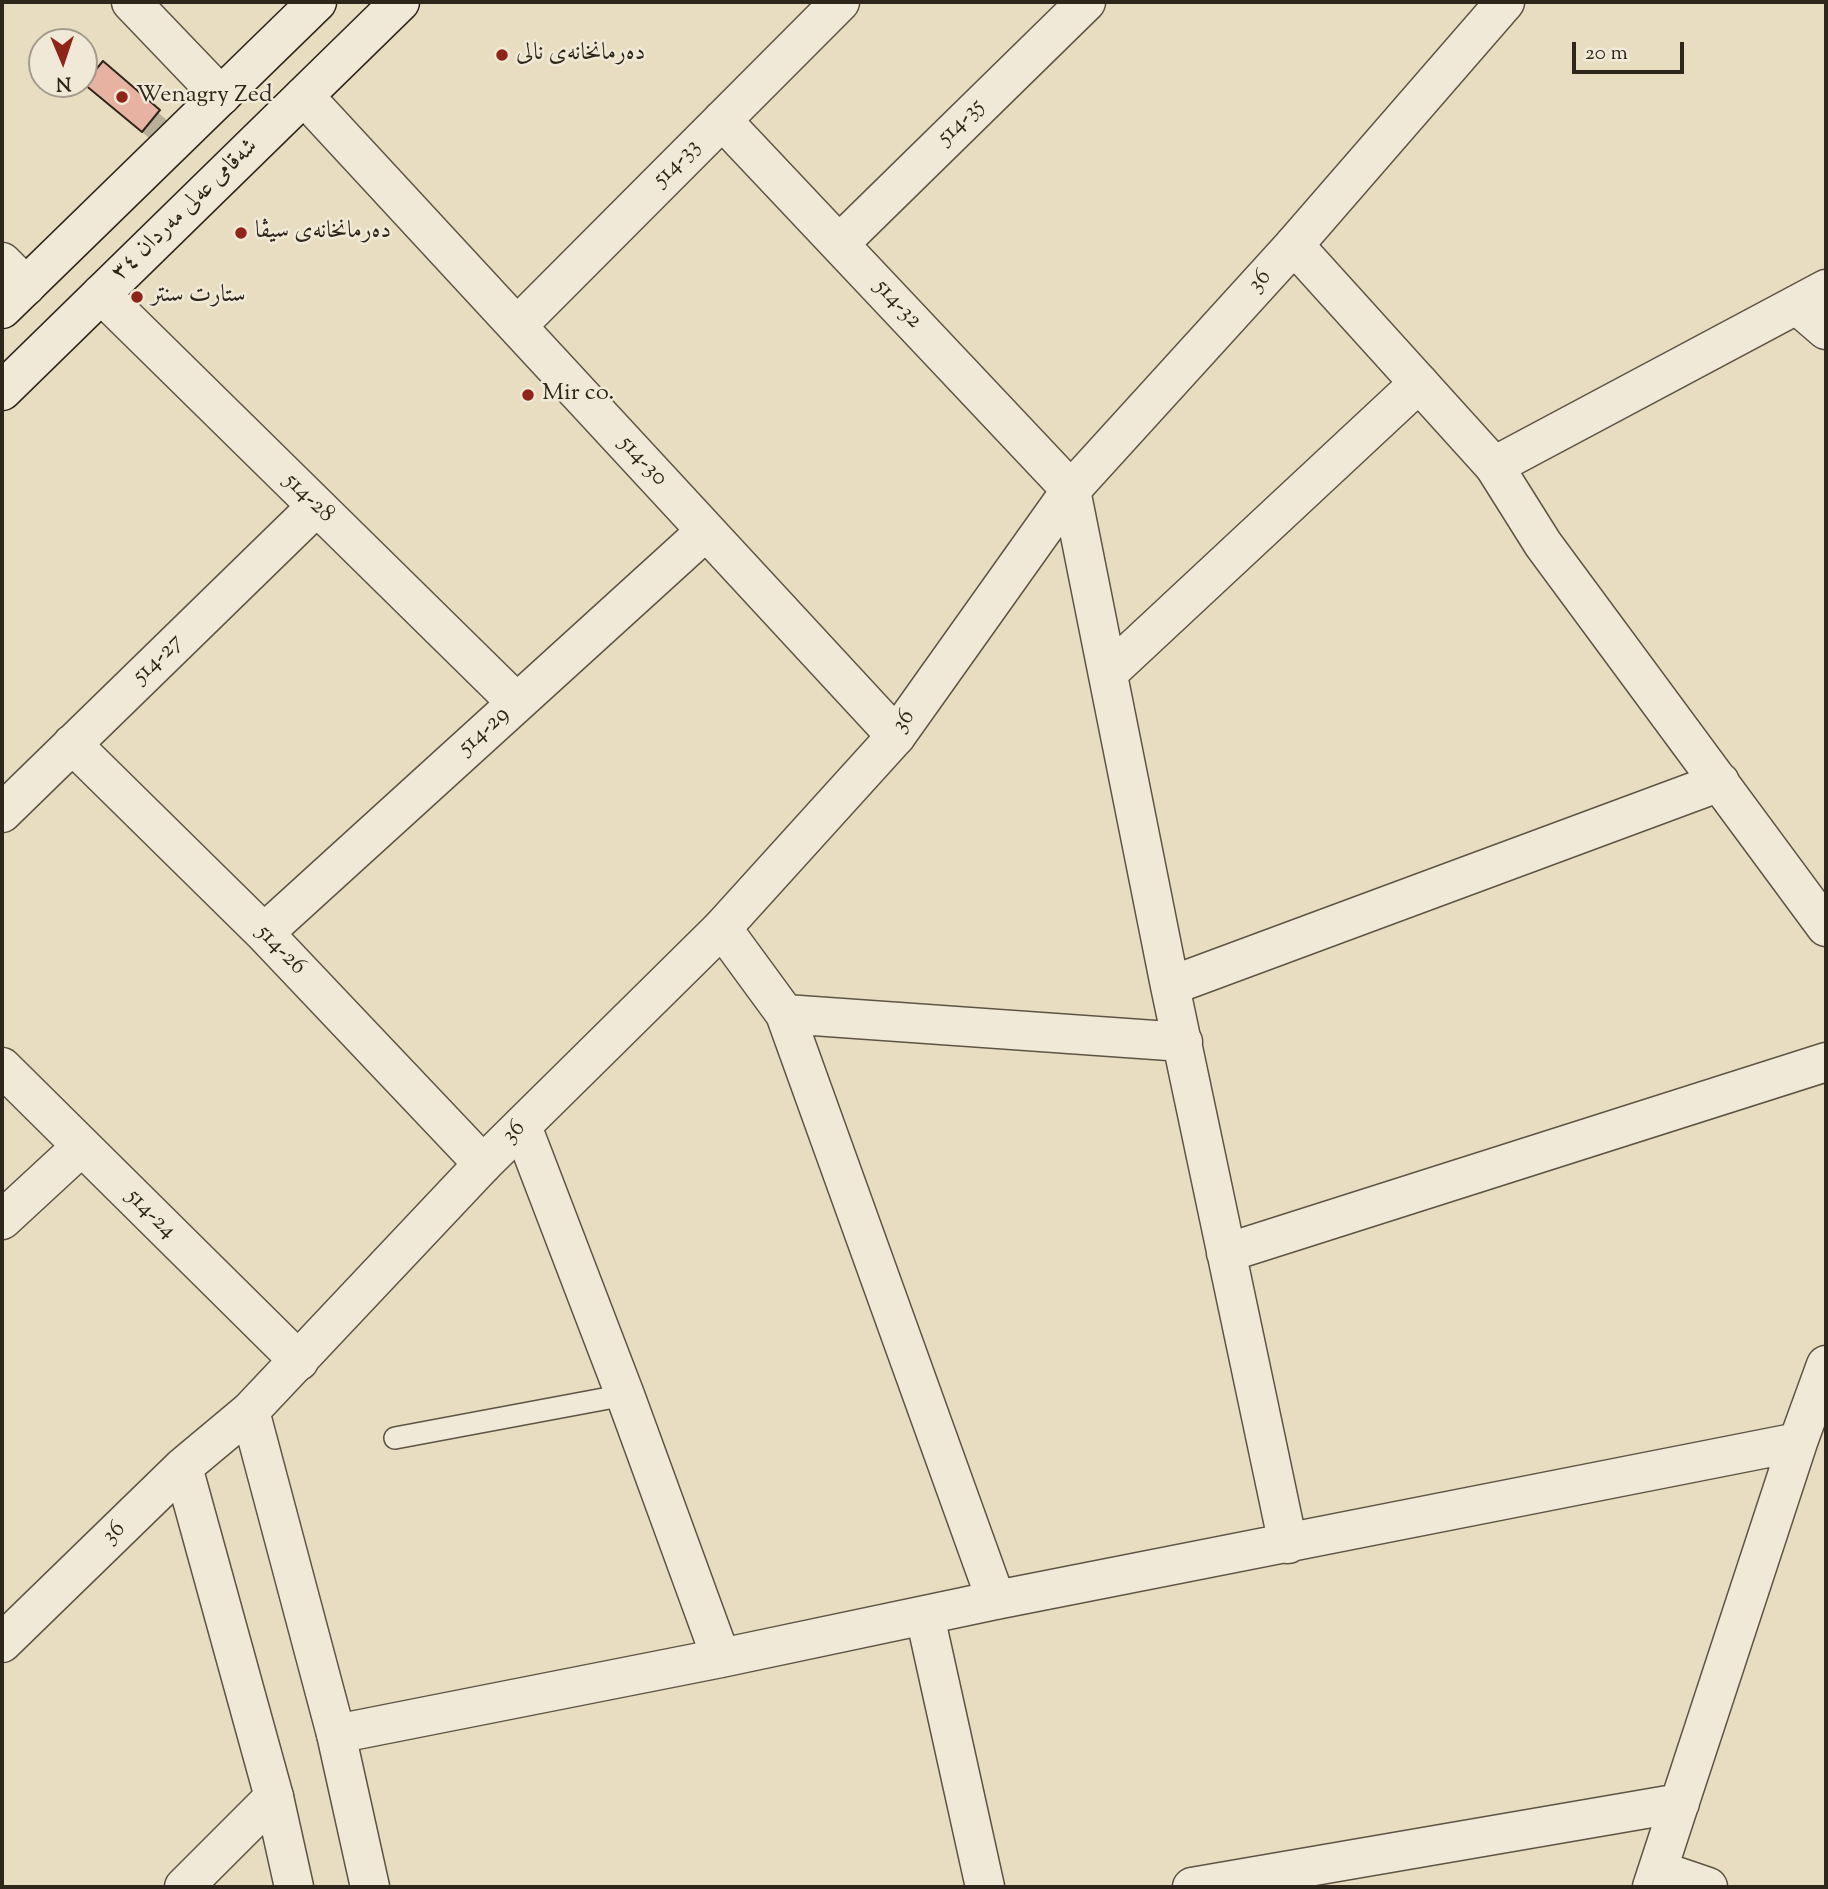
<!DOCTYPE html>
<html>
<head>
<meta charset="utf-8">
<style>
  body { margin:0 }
  #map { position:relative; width:1828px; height:1889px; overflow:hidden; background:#e9ddc1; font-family:"Sorts Mill Goudy",serif }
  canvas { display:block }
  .frame { position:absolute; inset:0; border:4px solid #2f261b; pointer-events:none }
  .north { position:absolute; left:28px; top:28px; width:70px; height:70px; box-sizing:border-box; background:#f1e9d7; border:2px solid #a39b8c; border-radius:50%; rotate:178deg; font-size:19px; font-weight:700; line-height:28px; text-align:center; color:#2f261b }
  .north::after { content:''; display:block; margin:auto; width:24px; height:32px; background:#8f2418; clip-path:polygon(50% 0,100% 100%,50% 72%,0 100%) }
  .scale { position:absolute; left:1572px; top:42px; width:112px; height:32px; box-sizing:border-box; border:4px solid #2f261b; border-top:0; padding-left:9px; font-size:21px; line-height:24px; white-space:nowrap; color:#2f261b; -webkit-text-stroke:5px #f1e9d7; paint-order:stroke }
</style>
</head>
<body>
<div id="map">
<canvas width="1828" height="1889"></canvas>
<div class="frame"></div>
<div class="north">N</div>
<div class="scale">20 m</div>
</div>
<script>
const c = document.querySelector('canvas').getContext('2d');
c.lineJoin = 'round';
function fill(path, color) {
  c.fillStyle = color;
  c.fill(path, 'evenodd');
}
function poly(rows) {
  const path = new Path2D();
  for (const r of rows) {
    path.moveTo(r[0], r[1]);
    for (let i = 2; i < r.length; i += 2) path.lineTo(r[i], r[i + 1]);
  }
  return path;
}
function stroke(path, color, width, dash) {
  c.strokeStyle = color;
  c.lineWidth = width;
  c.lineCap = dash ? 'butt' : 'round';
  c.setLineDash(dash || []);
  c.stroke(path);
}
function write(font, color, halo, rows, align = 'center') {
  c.font = font + ' "Sorts Mill Goudy",Amiri,serif';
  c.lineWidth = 5;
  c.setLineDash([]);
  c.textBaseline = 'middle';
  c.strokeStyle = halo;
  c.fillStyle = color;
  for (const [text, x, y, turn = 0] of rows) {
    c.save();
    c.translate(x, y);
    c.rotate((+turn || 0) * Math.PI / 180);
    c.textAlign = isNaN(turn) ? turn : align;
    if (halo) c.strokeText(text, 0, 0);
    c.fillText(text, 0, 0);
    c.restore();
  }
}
fill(poly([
  [103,64,170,123,154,142,97,95]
]), '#0003');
const building = poly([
  [103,61,160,110,142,132,84,84,103,61]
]);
fill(building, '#e7b2a2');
stroke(building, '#2f261b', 2);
const service = poly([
  [395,1438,625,1395]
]);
const minor = poly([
  [131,2,221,96],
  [304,96,896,736],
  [722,120,1071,490,1170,986,1288,1544],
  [839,244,1086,2],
  [1294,245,1505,2],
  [2,262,26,286],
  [101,294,517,703],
  [1797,305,1826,330],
  [517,326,840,2],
  [1494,466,1543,544,1826,927],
  [1108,673,1419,383],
  [72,744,264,933,483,1164],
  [2,813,316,507],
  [722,928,785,1014,996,1600],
  [264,933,706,531],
  [1170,986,1720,782],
  [785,1014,1183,1042],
  [2,1067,299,1361],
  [522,1126,625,1395,721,1658],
  [2,1220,81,1147],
  [1226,1253,1826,1062],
  [925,1616,985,1887],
  [336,1734,721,1658,996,1600,1798,1442],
  [1658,1870,1708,1887],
  [184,1887,274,1797],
  [1192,1887,1680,1803],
  [1652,1887,1798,1442,1826,1365]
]);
const tertiary = poly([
  [250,1411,336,1734,370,1887],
  [183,1467,274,1797,294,1887],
  [2,1643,183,1467,250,1411,483,1164,722,928,896,736,1071,490,1294,245,1494,466,1826,289]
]);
const secondary = poly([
  [2,309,317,2],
  [2,391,400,2]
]);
stroke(service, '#5e5444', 24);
stroke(minor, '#5e5444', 41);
stroke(tertiary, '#5e5444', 41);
stroke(secondary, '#2f261b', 41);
stroke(service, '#f1e9d7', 21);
stroke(minor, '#f1e9d7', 38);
stroke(tertiary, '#f1e9d7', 38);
stroke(secondary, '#f1e9d7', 38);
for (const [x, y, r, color] of [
  [502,55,7,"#8f2418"],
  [122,97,7,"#8f2418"],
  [241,233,7,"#8f2418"],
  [137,297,7,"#8f2418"],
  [528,395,7,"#8f2418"]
]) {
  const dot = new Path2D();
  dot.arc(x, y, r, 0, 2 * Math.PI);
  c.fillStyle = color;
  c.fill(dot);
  stroke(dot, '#f1e9d7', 2.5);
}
write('24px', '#2f261b', '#f1e9d7', [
  ["دەرمانخانەی نالی",516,55],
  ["Wenagry Zed",136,97],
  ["دەرمانخانەی سیڤا",255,233],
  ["ستارت سنتر",151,297],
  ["Mir co.",542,395]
], 'left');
write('24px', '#2f261b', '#f1e9d7', [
  ["514-35",962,123,-44],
  ["514-33",678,164,-45],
  ["شەقامی عەلی مەردان ٣٤",186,211,-44],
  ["36",1261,282,-48],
  ["514-32",897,305,47],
  ["514-30",642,462,47],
  ["514-28",308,499,44],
  ["514-27",159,660,-44],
  ["36",905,722,-54],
  ["514-29",485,732,-42],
  ["514-26",280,951,46],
  ["36",515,1133,-45],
  ["514-24",150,1215,45],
  ["36",115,1534,-44]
]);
</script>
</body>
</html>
